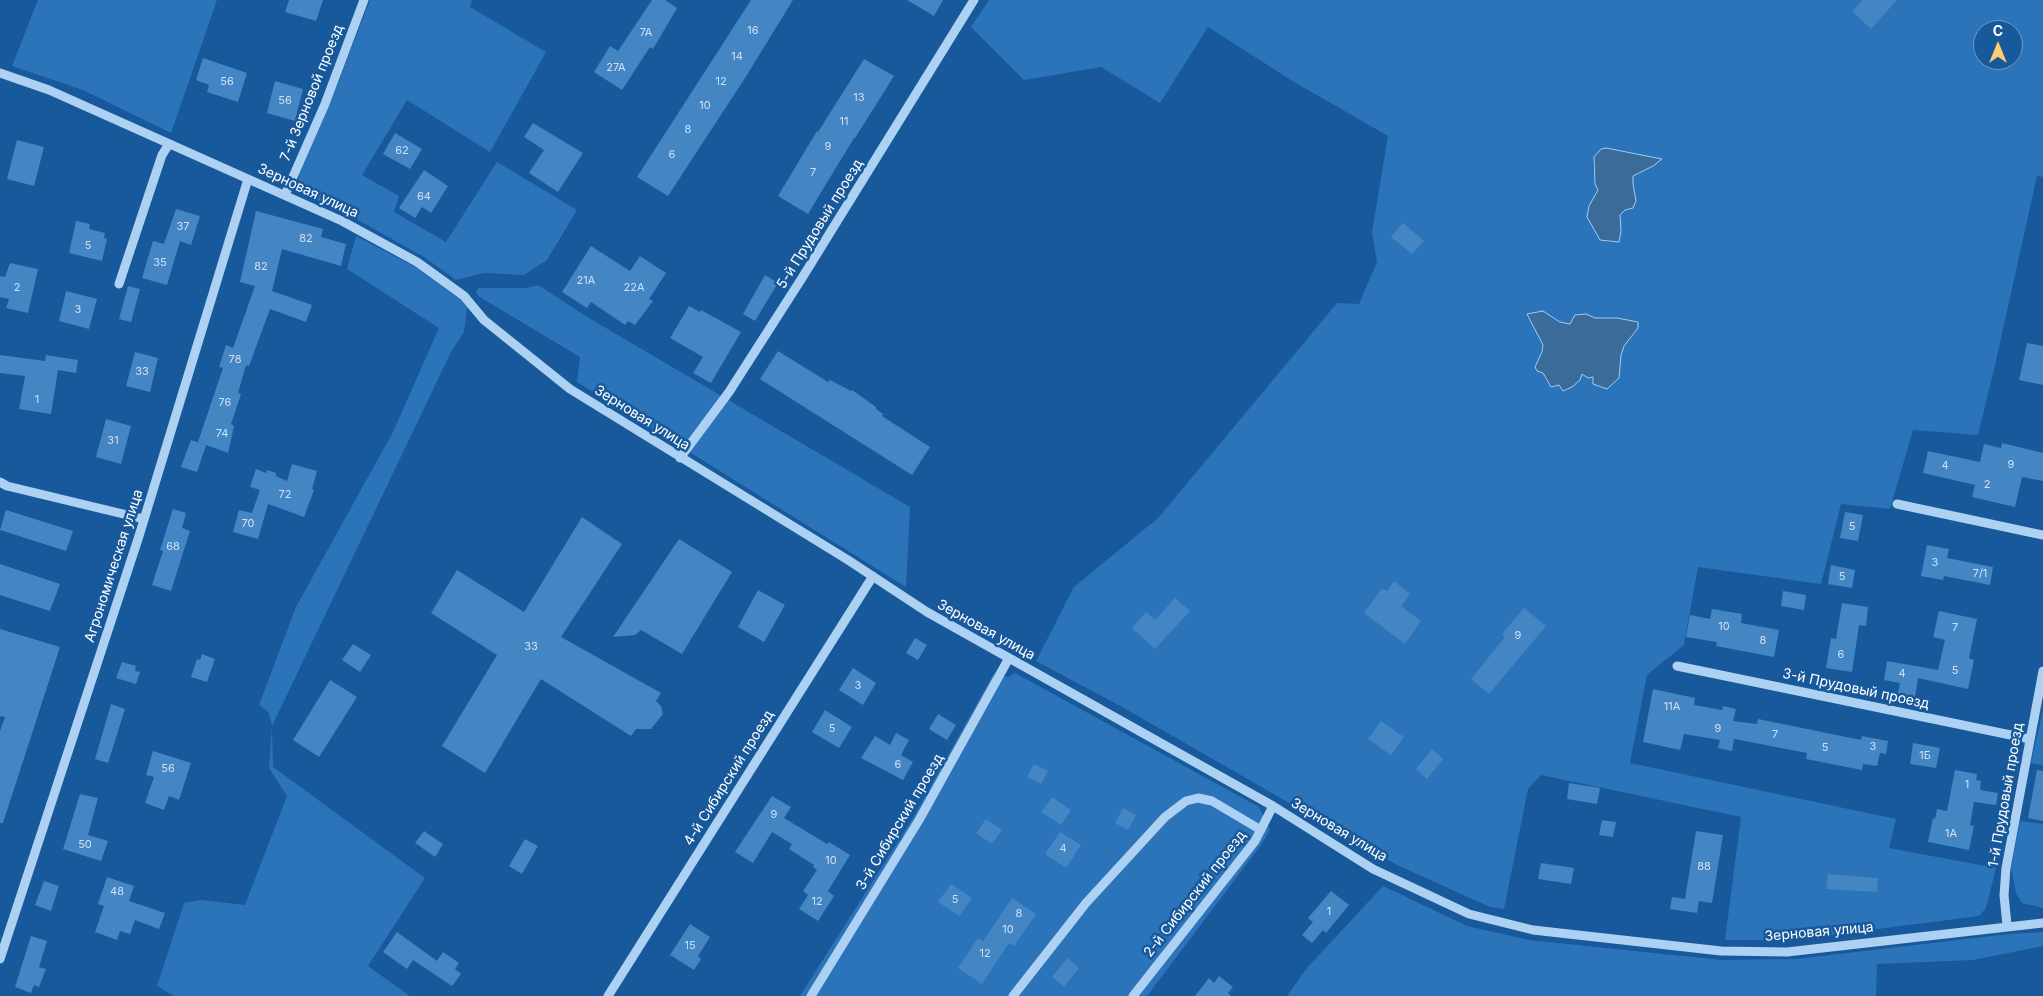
<!DOCTYPE html>
<html>
<head>
<meta charset="utf-8">
<style>
  body { margin:0 }
  #map { position:relative; width:2043px; height:996px; overflow:hidden; background:#17599b; font-family:Inter,sans-serif }
  canvas { display:block }
  .north { position:absolute; left:1973px; top:20px; width:50px; height:50px; box-sizing:border-box; background:#17599b; border:1px solid #749bc3; border-radius:50%; rotate:0deg; font-size:14px; font-weight:700; line-height:20px; text-align:center; color:#fff }
  .north::after { content:''; display:block; margin:auto; width:18px; height:22px; background:#ffcc6f; clip-path:polygon(50% 0,100% 100%,50% 72%,0 100%) }
</style>
</head>
<body>
<div id="map">
<canvas width="2043" height="996"></canvas>
<div class="north">С</div>
</div>
<script>
const c = document.querySelector('canvas').getContext('2d');
c.lineJoin = 'round';
function fill(path, color) {
  c.fillStyle = color;
  c.fill(path, 'evenodd');
}
function poly(rows) {
  const path = new Path2D();
  for (const r of rows) {
    path.moveTo(r[0], r[1]);
    for (let i = 2; i < r.length; i += 2) path.lineTo(r[i], r[i + 1]);
  }
  return path;
}
function stroke(path, color, width, dash) {
  c.strokeStyle = color;
  c.lineWidth = width;
  c.lineCap = dash ? 'butt' : 'round';
  c.setLineDash(dash || []);
  c.stroke(path);
}
function write(font, color, halo, rows, align = 'center') {
  c.font = font + ' Inter,sans-serif';
  c.lineWidth = 5;
  c.setLineDash([]);
  c.textBaseline = 'middle';
  c.strokeStyle = halo;
  c.fillStyle = color;
  for (const [text, x, y, turn = 0] of rows) {
    c.save();
    c.translate(x, y);
    c.rotate((+turn || 0) * Math.PI / 180);
    c.textAlign = isNaN(turn) ? turn : align;
    if (halo) c.strokeText(text, 0, 0);
    c.fillText(text, 0, 0);
    c.restore();
  }
}
fill(poly([
  [38,0,217,0,171,133,83,90,12,66],
  [370,0,472,0,470,7,546,52,490,152,407,100,362,175,399,196,394,212,446,242,497,162,577,210,547,260,524,275,484,273,456,280,424,257,344,212,303,194,299,186,299,175,330,104],
  [989,0,2043,0,2043,177,2037,176,1995,365,1978,435,1913,430,1890,509,1841,504,1821,584,1698,567,1684,645,1647,675,1630,763,1896,819,1889,848,1996,868,1986,908,1979,916,1792,940,1725,940,1741,817,1541,775,1528,789,1504,909,1490,907,1397,865,1124,708,1036,661,1074,587,1158,518,1337,303,1359,304,1377,262,1372,233,1388,136,1294,82,1208,27,1160,103,1101,67,1024,80,971,27],
  [1983,30,2013,30,2013,60,1983,60],
  [1601,149,1661,159,1653,166,1633,176,1633,207,1625,210,1620,215,1621,231,1619,242,1600,240,1598,190,1595,184,1593,166,1594,157],
  [1527,314,1552,316,1560,322,1570,324,1586,314,1595,318,1630,320,1632,335,1624,346,1620,355,1619,378,1607,389,1593,384,1593,377,1582,374,1579,380,1572,387,1563,391,1559,385,1546,380,1543,373,1535,367,1542,352,1543,345],
  [356,236,415,267,461,300,467,307,464,332,451,352,272,726,273,767,425,878,368,966,410,996,174,996,157,986,184,903,201,900,245,905,287,796,269,768,272,726,269,713,259,705,296,607,393,432,439,328,347,269],
  [538,285,589,318,910,507,906,587,577,382,580,357,478,296,476,292,478,288,526,288],
  [994,673,1008,677,1015,673,1259,807,1270,830,1261,845,1147,996,800,996,914,816],
  [2043,710,2043,765,2031,763],
  [2020,821,2043,824,2043,908,2022,903,2016,893,2011,868],
  [1383,886,1467,926,1529,940,1721,960,1796,959,2009,934,2043,932,2043,946,1973,960,1877,964,1876,996,1287,996,1306,969]
]), '#2b74b9');
const water = poly([
  [1606,148,1662,159,1653,166,1633,176,1633,184,1636,201,1633,208,1625,210,1620,215,1621,231,1619,242,1600,240,1587,217,1589,206,1598,190,1595,184,1594,157,1601,149,1606,148],
  [1543,311,1560,322,1570,324,1575,315,1586,314,1595,318,1617,318,1638,322,1638,328,1624,346,1621,355,1619,378,1607,389,1593,384,1593,377,1588,378,1582,374,1580,380,1572,387,1563,391,1559,385,1551,387,1543,373,1537,371,1535,367,1542,352,1543,345,1527,314,1543,311]
]);
fill(water, '#3b6b99');
stroke(water, '#a0cdf4', 1);
fill(poly([
  [289,0,323,0,316,21,285,12],
  [652,0,665,0,677,8,653,49,650,47,622,90,594,72,610,46,618,51],
  [751,0,793,0,745,78,668,196,637,177],
  [907,0,943,0,934,16],
  [1863,0,1897,0,1871,29,1852,11],
  [203,58,247,73,238,102,207,92,209,85,196,80],
  [864,59,894,76,855,138,854,138,808,214,778,196,817,131,818,132],
  [275,81,303,89,295,121,267,113],
  [533,123,583,153,558,192,529,173,544,150,524,137],
  [395,133,422,149,410,169,383,154],
  [17,140,44,147,34,186,7,179],
  [424,170,448,186,431,213,422,207,415,218,399,208],
  [176,209,200,216,191,245,180,241,167,285,142,278,153,241,164,244],
  [256,211,323,229,321,237,346,244,341,266,282,249,272,291,312,305,306,322,270,309,249,366,246,365,238,393,241,394,231,424,234,426,228,453,198,442,223,368,219,367,226,345,233,348,255,286,240,282],
  [76,221,90,224,89,229,105,233,104,238,107,239,102,261,69,253],
  [1403,223,1424,241,1412,254,1391,237],
  [591,246,630,271,640,256,666,273,649,299,653,301,635,325,628,321,625,325,591,302,587,308,562,292],
  [10,263,38,269,28,313,6,308,9,299,0,297,0,276,5,277],
  [765,275,778,283,755,321,743,314],
  [128,286,140,289,131,322,119,319],
  [66,291,97,299,89,329,59,321],
  [689,306,700,312,701,310,741,332,711,383,693,373,703,357,670,338],
  [2027,343,2043,346,2043,385,2019,380],
  [778,351,828,382,830,380,851,391,852,390,876,407,876,409,883,414,882,416,930,447,912,475,760,379],
  [135,352,158,358,150,392,126,386],
  [0,355,45,361,46,355,78,360,76,373,58,370,51,414,19,409,25,376,0,373],
  [106,419,131,426,121,464,96,457],
  [191,440,206,445,197,472,181,467],
  [2002,443,2043,453,2043,481,2022,477,2015,507,1972,497,1975,485,1923,473,1928,451,1980,462,1984,444,2001,448],
  [292,464,317,471,312,489,314,490,304,517,268,504,258,539,233,532,239,510,252,513,260,490,250,487,256,469,266,473,267,470,276,473,276,476,287,481],
  [173,509,186,513,182,528,190,531,171,591,152,585,163,551,160,550],
  [6,510,73,531,66,551,0,530],
  [1845,512,1863,515,1858,541,1840,538],
  [582,517,622,544,561,637,661,693,656,701,661,706,663,714,651,729,636,729,631,736,541,679,485,773,442,746,497,655,431,613,457,570,524,612],
  [679,539,732,572,682,654,641,630,635,635,613,637],
  [1927,545,1949,549,1947,558,1993,567,1990,585,1944,576,1943,580,1921,576],
  [0,564,60,584,50,611,0,595],
  [1831,565,1855,570,1852,588,1828,584],
  [1394,581,1410,594,1401,606,1421,621,1405,644,1364,613,1382,588,1387,591],
  [758,590,785,605,764,642,738,627],
  [1783,591,1806,595,1804,610,1781,606],
  [1175,598,1190,611,1155,649,1132,628,1146,612,1155,620],
  [1842,603,1868,607,1866,626,1859,625,1852,672,1826,668,1831,638,1836,639],
  [1524,608,1546,626,1489,694,1471,679,1505,637,1502,634],
  [1712,609,1742,614,1741,623,1779,630,1774,657,1716,646,1717,642,1686,637,1690,615,1710,619],
  [1939,611,1977,619,1969,658,1974,660,1968,689,1918,678,1915,697,1898,694,1900,683,1884,680,1887,661,1938,670,1945,640,1933,637],
  [0,629,60,647,3,823,0,823,0,731,5,717,0,716],
  [915,638,927,645,918,660,906,653],
  [353,644,371,655,360,672,342,660],
  [202,654,215,659,207,682,191,677,197,659,200,660],
  [122,662,136,666,135,671,140,672,136,684,116,678],
  [853,668,876,683,863,705,839,690],
  [330,680,357,697,319,757,293,740],
  [1653,689,1695,698,1694,705,1722,710,1723,706,1736,709,1733,721,1757,724,1758,719,1861,740,1862,736,1888,741,1886,754,1880,753,1877,766,1863,764,1862,770,1806,759,1807,753,1734,739,1732,751,1718,748,1720,740,1684,734,1680,750,1643,742],
  [111,704,125,709,108,763,95,759],
  [825,710,852,727,839,748,812,732],
  [938,714,956,725,947,740,929,729],
  [1381,721,1404,737,1391,755,1368,739],
  [896,733,909,740,901,755,913,762,903,780,861,758,875,736,890,745],
  [1913,743,1940,748,1936,768,1910,764],
  [1432,749,1443,759,1427,779,1416,769],
  [153,751,191,763,179,800,169,796,164,810,145,803,154,777,146,775],
  [1034,764,1048,771,1041,784,1027,777],
  [1955,770,1977,774,1976,780,1981,781,1980,790,1998,793,1996,805,1974,802,1970,825,1974,826,1969,850,1928,842,1933,818,1935,819,1937,809,1947,811],
  [2037,770,2043,771,2043,821,2028,818],
  [1569,783,1600,788,1597,804,1567,799],
  [80,794,98,798,88,835,108,841,101,861,63,849],
  [772,796,791,807,784,818,827,844,829,842,850,855,828,891,834,896,818,921,799,909,808,895,803,891,817,870,813,867,814,865,789,849,792,844,772,832,753,863,735,852],
  [1052,797,1071,810,1061,825,1041,812],
  [1123,808,1136,815,1128,830,1115,823],
  [986,819,1002,830,992,844,976,833],
  [1602,820,1616,822,1613,837,1599,835],
  [424,831,443,844,435,857,415,843],
  [1696,831,1723,835,1712,903,1699,901,1697,913,1670,909,1672,897,1685,899],
  [1060,832,1081,845,1066,868,1045,854],
  [525,839,538,846,522,874,509,866],
  [1541,863,1574,868,1571,884,1538,879],
  [1828,874,1878,878,1877,892,1826,889],
  [107,877,134,886,129,901,165,913,159,929,135,920,130,934,120,931,117,940,95,932,104,906,98,904],
  [44,881,59,886,51,911,35,905],
  [951,884,972,898,959,916,938,902],
  [1331,891,1349,905,1326,933,1323,930,1312,943,1302,935,1313,922,1308,918],
  [1012,898,1036,914,1014,946,1009,943,982,984,958,968,978,938,983,941],
  [690,924,710,937,698,956,701,959,694,970,670,955],
  [397,932,437,961,443,952,459,963,455,969,461,974,452,986,413,960,407,969,383,952],
  [31,936,47,941,39,967,46,969,39,987,34,985,31,993,15,987],
  [1067,958,1079,968,1064,987,1052,977],
  [1219,976,1233,987,1228,993,1231,996,1195,996,1209,978,1214,983]
]), '#4485c4');
stroke(poly([
  [0,73,49,90,342,221,417,262,464,296,484,320,570,389,848,560,927,612,1273,806,1373,869,1469,914,1533,930,1721,951,1787,952,2043,923],
  [285,195,325,104,364,0],
  [119,284,162,155,169,144],
  [680,458,729,392,802,278,974,0],
  [0,482,7,486,144,519],
  [1897,504,2043,535],
  [1677,666,2030,739],
  [2007,925,2004,895,2006,868,2043,671],
  [0,959,139,536,248,179],
  [608,996,873,576],
  [811,996,919,820,1009,658],
  [1013,996,1086,903,1165,817,1186,801,1198,798,1212,801,1261,830],
  [1133,996,1255,841,1273,806]
]), '#add1f2', 9);
write('11px', '#d0e0f0', null, [
  ["16",753,31],
  ["7А",646,33],
  ["14",737,57],
  ["27А",616,68],
  ["56",227,82],
  ["12",721,82],
  ["13",859,98],
  ["56",285,101],
  ["10",705,106],
  ["11",844,122],
  ["8",688,130],
  ["9",828,147],
  ["62",402,151],
  ["6",672,155],
  ["7",813,173],
  ["64",424,197],
  ["37",183,227],
  ["82",306,239],
  ["5",88,246],
  ["35",160,263],
  ["82",261,267],
  ["21А",586,281],
  ["2",17,288],
  ["22А",634,288],
  ["3",78,310],
  ["78",235,360],
  ["33",142,372],
  ["1",37,400],
  ["76",225,403],
  ["74",222,434],
  ["31",113,441],
  ["9",2011,465],
  ["4",1945,466],
  ["2",1987,485],
  ["72",285,495],
  ["70",248,524],
  ["5",1852,527],
  ["68",173,547],
  ["3",1935,563],
  ["7/1",1980,574],
  ["5",1842,577],
  ["10",1724,627],
  ["7",1955,628],
  ["9",1518,636],
  ["8",1763,641],
  ["33",531,647],
  ["6",1841,655],
  ["5",1955,671],
  ["4",1902,674],
  ["3",858,686],
  ["11А",1672,707],
  ["5",832,729],
  ["9",1718,729],
  ["7",1775,735],
  ["3",1873,747],
  ["5",1825,748],
  ["1Б",1925,756],
  ["6",898,765],
  ["56",168,769],
  ["1",1967,785],
  ["9",774,815],
  ["1А",1951,834],
  ["50",85,845],
  ["4",1063,849],
  ["10",831,861],
  ["88",1704,867],
  ["48",117,892],
  ["5",955,900],
  ["12",817,902],
  ["1",1329,912],
  ["8",1019,914],
  ["10",1008,930],
  ["15",690,946],
  ["12",985,954]
]);
write('14px', '#fff', '#17599b', [
  ["7-й Зерновой проезд",312,93,-68],
  ["Зерновая улица",308,191,25],
  ["5-й Прудовый проезд",820,224,-58],
  ["Зерновая улица",642,418,32],
  ["Агрономическая улица",114,566,-72],
  ["Зерновая улица",986,630,29],
  ["3-й Прудовый проезд",1856,689,12],
  ["4-й Сибирский проезд",729,778,-58],
  ["1-й Прудовый проезд",2006,795,-80],
  ["3-й Сибирский проезд",900,822,-59],
  ["Зерновая улица",1339,830,31],
  ["2-й Сибирский проезд",1195,894,-52],
  ["Зерновая улица",1819,932,-5]
]);
</script>
</body>
</html>
